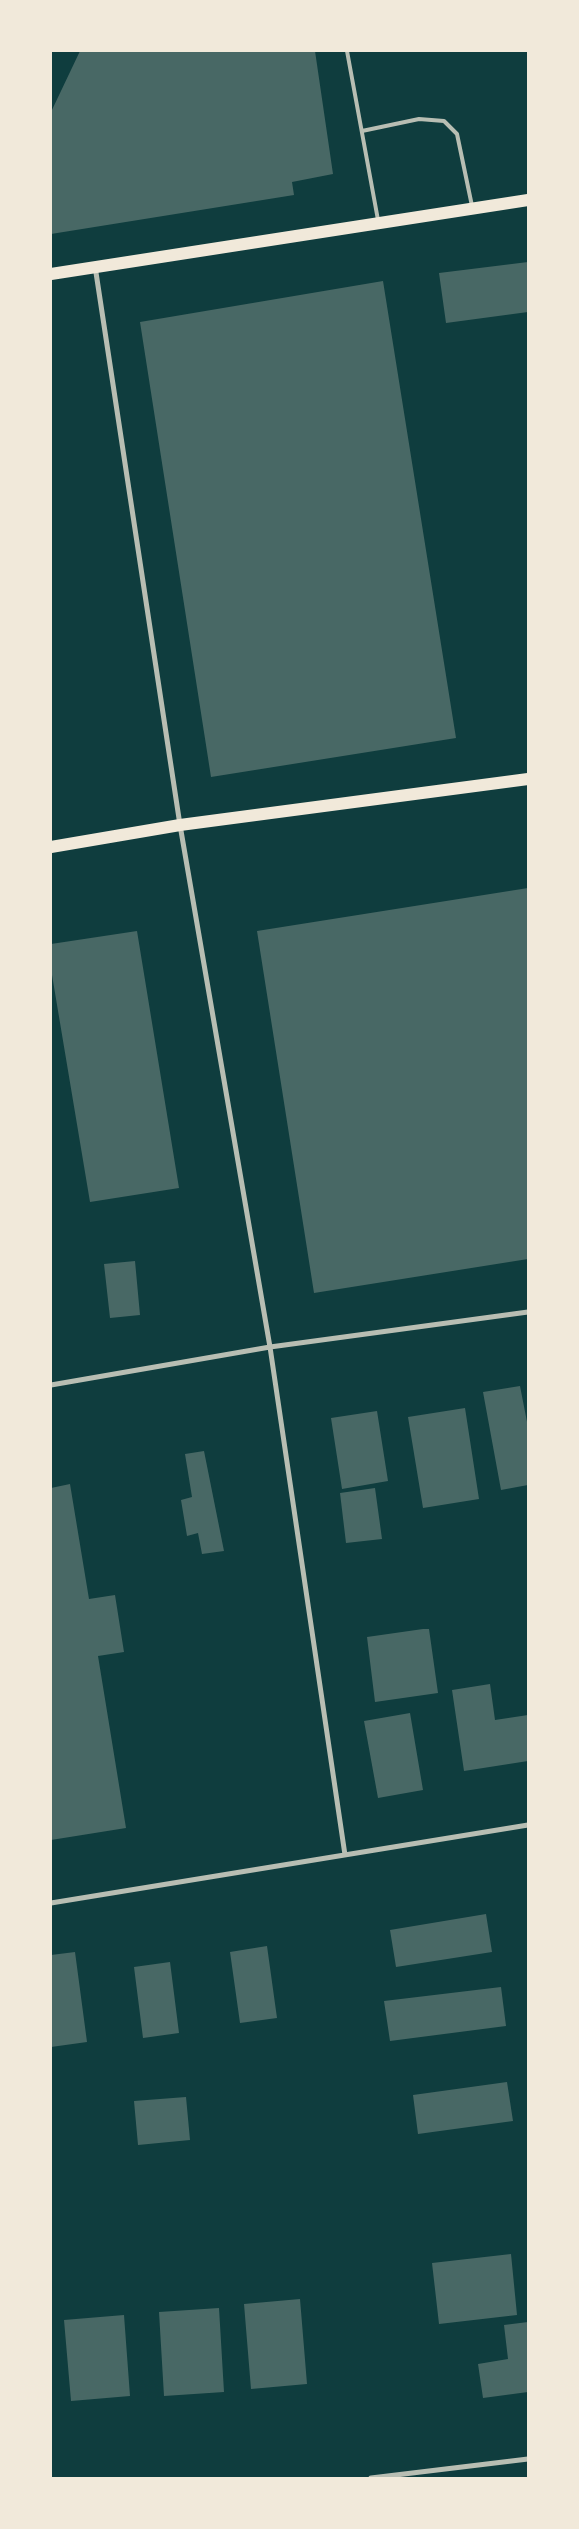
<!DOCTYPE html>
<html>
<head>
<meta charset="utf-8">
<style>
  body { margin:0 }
  #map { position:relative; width:579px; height:2529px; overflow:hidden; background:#0f3d3e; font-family:"Work Sans",sans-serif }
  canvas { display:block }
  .frame { position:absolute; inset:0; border:52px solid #f1e9da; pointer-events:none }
</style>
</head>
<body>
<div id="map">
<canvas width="579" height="2529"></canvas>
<div class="frame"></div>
</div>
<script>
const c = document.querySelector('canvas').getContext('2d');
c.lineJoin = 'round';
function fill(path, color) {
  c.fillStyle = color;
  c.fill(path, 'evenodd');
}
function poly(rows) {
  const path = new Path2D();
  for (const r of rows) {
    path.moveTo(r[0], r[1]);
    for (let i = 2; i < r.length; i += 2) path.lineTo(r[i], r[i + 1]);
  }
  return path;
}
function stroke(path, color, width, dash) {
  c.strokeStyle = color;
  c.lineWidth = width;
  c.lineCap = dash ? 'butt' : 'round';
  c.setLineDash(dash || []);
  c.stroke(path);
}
fill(poly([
  [80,51,315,51,333,174,292,182,294,195,51,234,51,112],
  [528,262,528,312,446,323,439,273],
  [383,281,456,738,211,777,140,322],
  [528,888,528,1259,314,1293,257,931],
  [137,931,179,1188,90,1202,51,969,51,944],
  [135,1261,140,1315,110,1318,104,1264],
  [520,1386,528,1427,528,1485,501,1490,483,1392],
  [465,1408,479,1499,423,1508,408,1417],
  [377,1411,388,1481,342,1489,331,1418],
  [204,1451,224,1551,202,1554,198,1533,187,1536,181,1500,192,1497,185,1454],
  [70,1484,89,1599,115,1595,124,1652,98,1656,126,1828,51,1840,51,1488],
  [375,1488,382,1539,346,1543,340,1493],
  [423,1629,429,1629,438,1693,375,1702,367,1637],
  [490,1684,495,1720,528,1715,528,1761,464,1771,452,1690],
  [410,1713,423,1790,378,1798,364,1721],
  [486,1914,492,1952,396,1967,390,1930],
  [267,1946,277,2018,240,2023,230,1952],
  [75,1952,87,2042,51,2047,51,1955],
  [170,1962,179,2033,143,2038,134,1967],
  [501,1987,506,2026,390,2041,384,2001],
  [507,2082,513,2121,418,2134,413,2095],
  [186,2097,190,2140,138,2145,134,2101],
  [511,2254,517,2315,439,2324,432,2263],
  [300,2299,307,2384,251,2389,244,2304],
  [219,2308,224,2392,164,2396,159,2312],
  [124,2315,130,2396,71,2401,64,2320],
  [528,2322,528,2392,483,2398,478,2364,508,2359,504,2325]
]), '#486865');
stroke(poly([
  [347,51,378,220],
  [362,131,419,119,444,121,457,134,472,206]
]), '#b8beb3', 4);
stroke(poly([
  [95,266,180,825,270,1347,345,1855],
  [51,1385,270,1347,528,1312],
  [51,1903,528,1825],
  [371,2478,528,2459]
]), '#b8beb3', 5);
stroke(poly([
  [51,274,528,200],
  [51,847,180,825,528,779]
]), '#f1e9da', 12);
</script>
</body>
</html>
